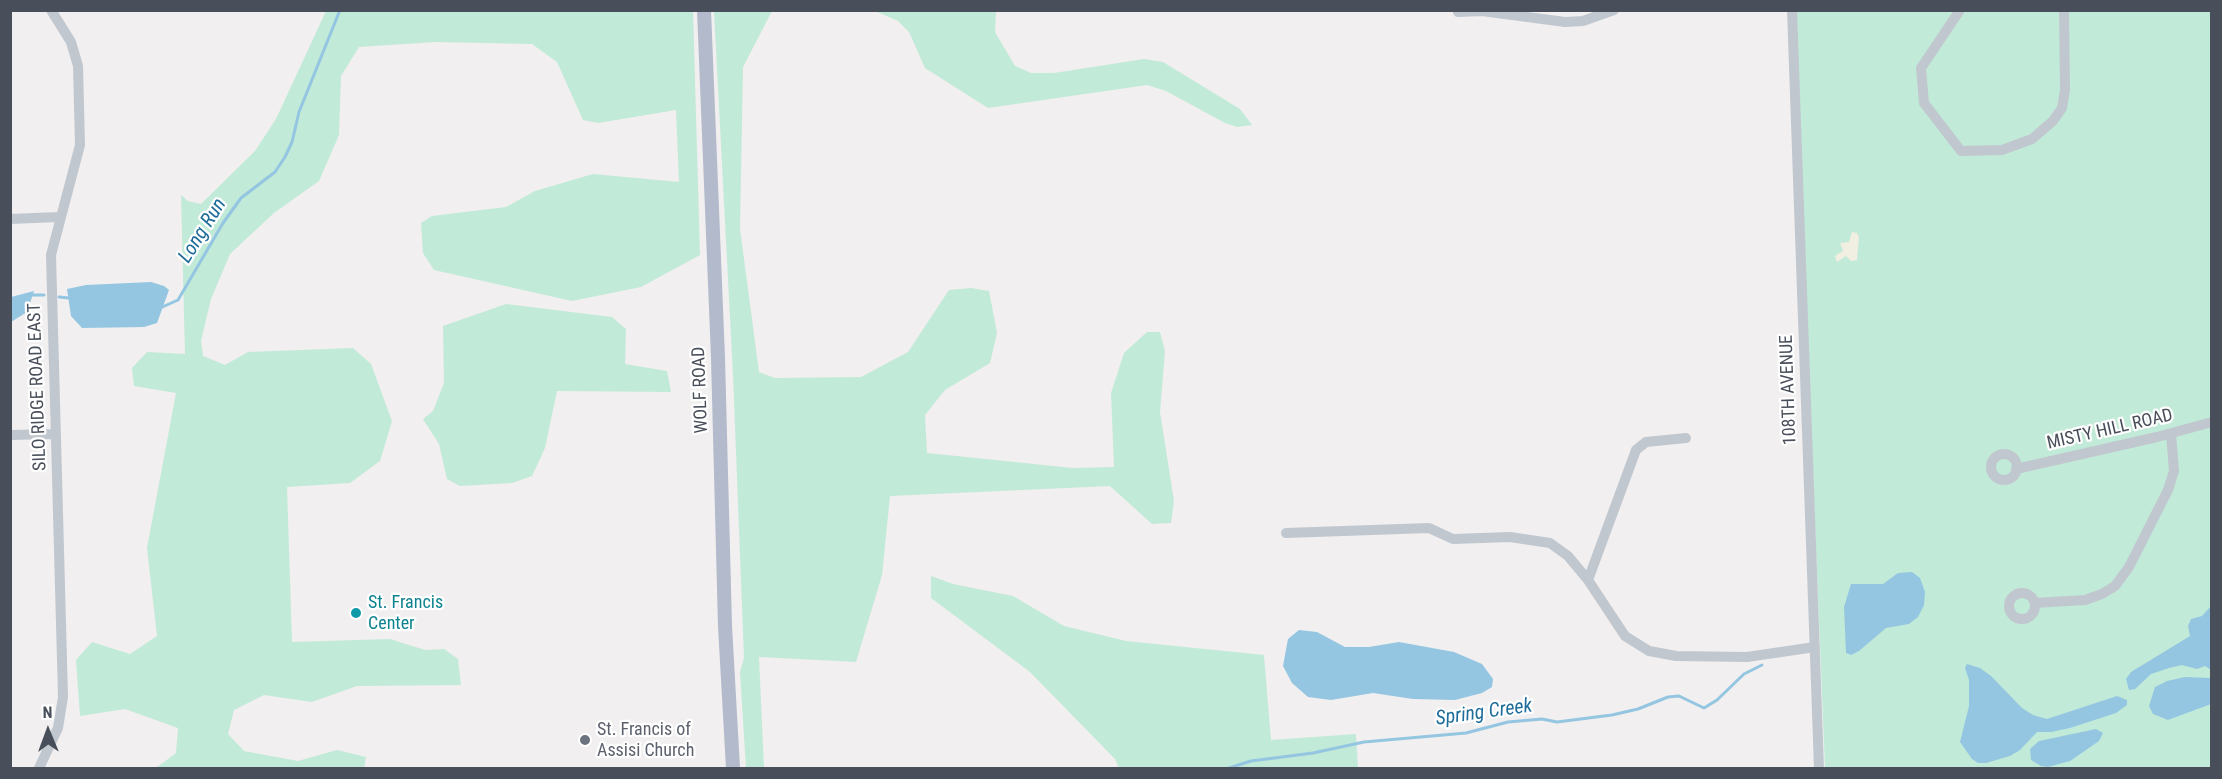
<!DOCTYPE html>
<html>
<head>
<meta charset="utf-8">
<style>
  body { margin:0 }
  #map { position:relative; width:2222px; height:779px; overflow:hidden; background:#f1efef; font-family:"Roboto Condensed",sans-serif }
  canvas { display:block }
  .frame { position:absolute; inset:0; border:12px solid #494f5a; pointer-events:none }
  .north { position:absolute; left:18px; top:701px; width:60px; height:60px; -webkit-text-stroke:4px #fff; paint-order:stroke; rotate:359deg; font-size:16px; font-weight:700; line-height:24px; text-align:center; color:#494f5a }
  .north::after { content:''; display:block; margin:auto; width:21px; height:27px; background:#494f5a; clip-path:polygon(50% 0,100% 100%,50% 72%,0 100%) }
</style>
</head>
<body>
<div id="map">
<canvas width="2222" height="779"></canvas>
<div class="frame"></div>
<div class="north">N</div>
</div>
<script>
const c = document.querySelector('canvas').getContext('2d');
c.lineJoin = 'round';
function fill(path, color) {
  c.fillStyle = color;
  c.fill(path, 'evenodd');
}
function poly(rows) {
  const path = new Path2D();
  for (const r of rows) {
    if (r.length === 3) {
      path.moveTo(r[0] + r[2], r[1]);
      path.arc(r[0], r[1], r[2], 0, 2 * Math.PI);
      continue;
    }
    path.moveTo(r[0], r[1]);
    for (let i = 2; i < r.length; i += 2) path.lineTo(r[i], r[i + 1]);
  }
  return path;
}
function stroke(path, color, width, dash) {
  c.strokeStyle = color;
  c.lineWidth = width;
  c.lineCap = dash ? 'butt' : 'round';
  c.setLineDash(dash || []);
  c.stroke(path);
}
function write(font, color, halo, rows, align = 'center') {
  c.font = font + ' "Roboto Condensed",sans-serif';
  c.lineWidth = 4.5;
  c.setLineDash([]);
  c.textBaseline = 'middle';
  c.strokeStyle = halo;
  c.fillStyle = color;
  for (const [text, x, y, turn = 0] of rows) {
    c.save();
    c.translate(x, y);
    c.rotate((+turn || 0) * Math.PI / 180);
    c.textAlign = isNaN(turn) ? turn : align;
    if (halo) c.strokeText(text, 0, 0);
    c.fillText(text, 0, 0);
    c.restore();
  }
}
fill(poly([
  [326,11,693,11,700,255,641,287,572,301,434,270,423,253,421,223,432,216,506,207,535,191,593,174,679,182,676,110,598,123,583,120,557,62,532,44,435,42,359,47,341,76,339,135,319,181,274,213,230,254,211,299,201,341,203,356,225,365,248,352,353,348,371,364,392,421,380,461,350,483,287,487,292,642,390,639,425,650,444,649,458,659,461,685,357,686,312,702,264,695,234,710,228,734,244,751,298,761,337,750,366,757,364,768,156,768,176,753,178,728,125,709,80,716,76,660,92,642,130,654,157,636,147,548,176,393,134,386,132,368,147,352,185,354,181,195,188,201,201,204,255,151,276,119],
  [714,11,772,11,743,67,740,229,759,372,775,378,861,377,908,352,949,290,971,288,989,291,997,333,990,363,945,390,925,415,927,453,1073,468,1114,467,1111,393,1124,353,1147,332,1160,332,1165,351,1160,412,1174,501,1171,523,1152,524,1110,486,890,496,882,575,856,662,759,657,764,768,746,768,740,672,744,658,733,375],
  [875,11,996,11,995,32,1015,66,1031,73,1054,73,1144,59,1163,62,1240,109,1252,125,1237,127,1225,123,1166,91,1147,85,988,108,925,68,909,32,898,21],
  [1794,11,2211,11,2211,768,1825,768],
  [506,304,612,317,626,329,625,364,667,371,671,392,557,391,545,448,532,476,512,483,460,486,447,479,439,444,423,419,433,411,444,383,443,326],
  [931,576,953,584,1013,596,1064,626,1126,641,1264,655,1271,740,1356,734,1358,768,1119,768,1115,759,1030,672,931,598]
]), '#c2ead8');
fill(poly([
  [1852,232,1857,233,1859,237,1857,260,1851,261,1846,256,1837,262,1835,256,1843,251,1840,243,1849,242]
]), '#f1eee2');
fill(poly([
  [151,282,164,286,169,290,157,323,144,327,82,328,71,316,67,289,86,285],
  [34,291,27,312,11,322,11,297],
  [1912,572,1920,578,1925,592,1924,605,1918,617,1909,624,1886,628,1859,651,1851,655,1846,653,1844,607,1851,584,1883,584,1898,573],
  [2211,606,2211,670,2205,666,2197,669,2182,665,2169,668,2151,674,2135,689,2129,690,2126,679,2131,672,2190,636,2188,626,2191,619,2202,616],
  [1299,630,1317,632,1345,647,1369,647,1399,642,1454,652,1482,664,1493,679,1492,687,1482,693,1455,700,1413,699,1373,693,1331,700,1308,697,1292,683,1283,666,1288,639],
  [1967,664,1980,668,1991,676,2022,708,2033,715,2047,719,2117,696,2127,700,2127,705,2116,713,2070,728,2051,732,2037,732,2020,750,2010,756,1986,763,1978,763,1972,759,1960,742,1969,706,1969,680,1965,668],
  [2185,677,2211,678,2211,704,2168,720,2153,714,2149,706,2155,687,2167,681],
  [2096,729,2103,733,2099,741,2070,761,2048,767,2041,766,2031,760,2030,749,2039,741]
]), '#94c6e2');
stroke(poly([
  [29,295,44,295],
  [59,297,69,298],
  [160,308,178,300,223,223,241,198,275,172,285,157,292,142,299,112,340,10],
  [1229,768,1251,761,1313,753,1364,742,1466,733,1508,722,1542,719,1557,722,1612,715,1638,709,1668,697,1679,696,1704,708,1717,700,1744,674,1762,665]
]), '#94c6e2', 3);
stroke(poly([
  [1792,10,1819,768],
  [1960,10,1921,68,1924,103,1961,151,2002,150,2032,139,2053,121,2062,108,2065,90,2064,10],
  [1458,12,1482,11,1565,22,1583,21,1614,10],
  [10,219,59,217],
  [10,435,55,434],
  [2004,467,13],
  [2016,469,2157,437,2212,422],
  [1286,533,1429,528,1453,539,1510,537,1550,543,1568,556,1588,580,1625,636,1649,651,1676,656,1747,657,1815,647],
  [1588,580,1636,450,1646,442,1686,438],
  [2022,606,13],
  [2035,603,2085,600,2102,594,2115,586,2129,567,2168,490,2174,471,2171,434],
  [39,768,58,728,63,697,51,255,80,145,78,66,71,42,51,10]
]), '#c1c7cf', 10);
stroke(poly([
  [704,10,718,358,725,626,733,768]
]), '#b2bacb', 14);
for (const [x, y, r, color] of [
  [356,613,6,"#0f9aa8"],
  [585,740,6,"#6b7280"]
]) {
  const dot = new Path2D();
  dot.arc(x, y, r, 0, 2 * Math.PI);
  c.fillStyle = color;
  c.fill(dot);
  stroke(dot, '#fff', 2);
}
write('18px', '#494f5a', '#fff', [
  ["SILO RIDGE ROAD EAST",38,387,-92],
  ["WOLF ROAD",701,390,-92],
  ["108TH AVENUE",1789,390,-92],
  ["MISTY HILL ROAD",2110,430,-13]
]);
write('18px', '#0d838f', '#fff', [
  ["St. Francis",368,603],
  ["Center",368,624]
], 'left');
write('18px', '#5b616d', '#fff', [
  ["St. Francis of",597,730],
  ["Assisi Church",597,751]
], 'left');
write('italic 20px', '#1d6c9a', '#fff', [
  ["Long Run",203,231,-58],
  ["Spring Creek",1484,713,-8]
]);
</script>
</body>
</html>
